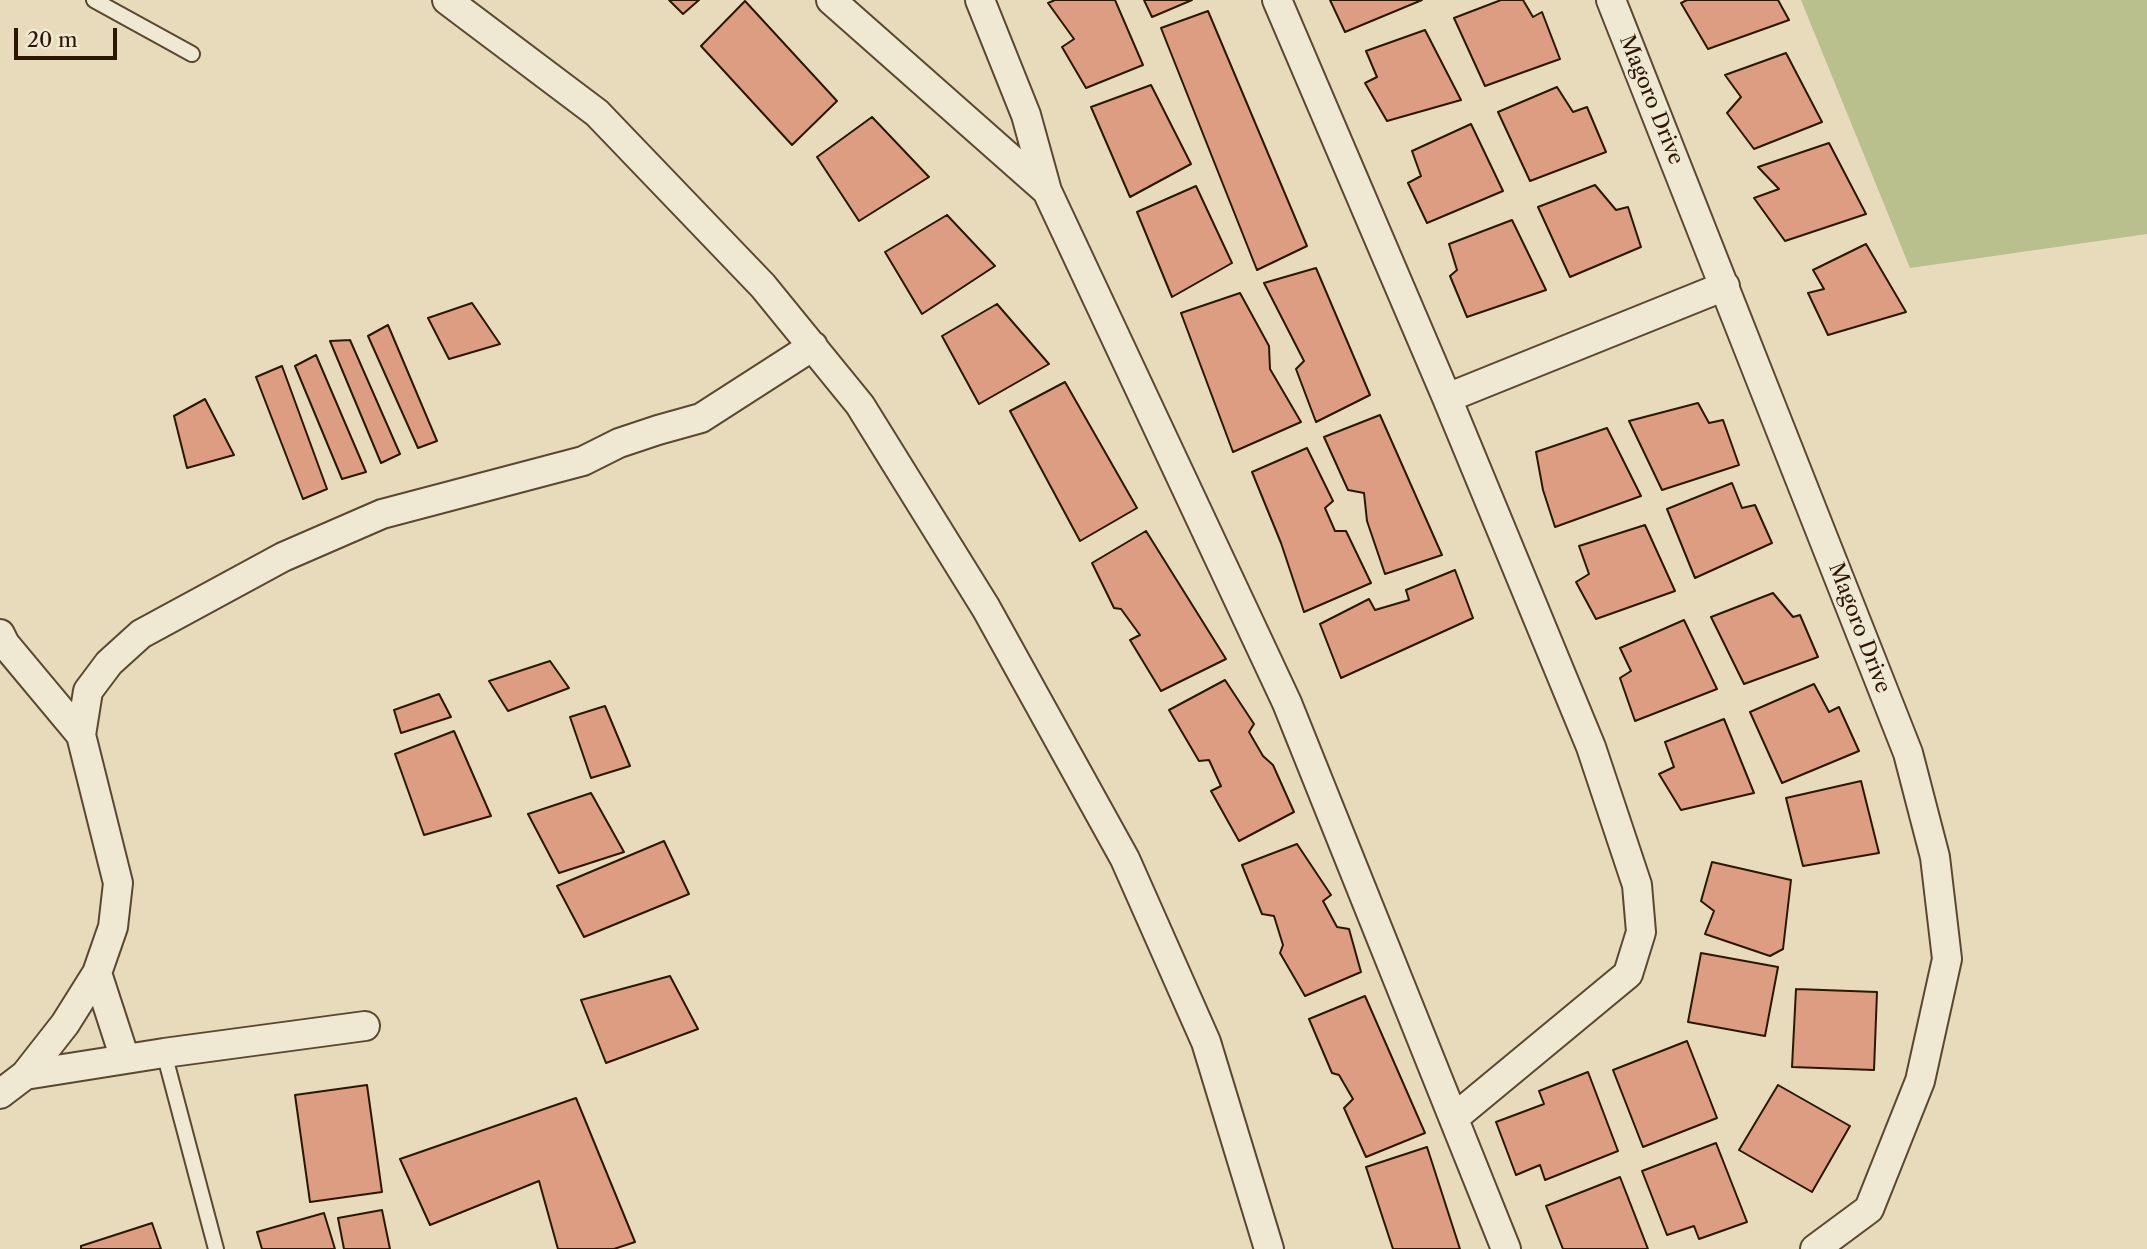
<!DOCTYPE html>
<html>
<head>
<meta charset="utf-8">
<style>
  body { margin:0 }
  #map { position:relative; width:2147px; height:1249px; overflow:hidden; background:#e7dbbb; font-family:"Libre Caslon Text",serif }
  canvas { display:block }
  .scale { position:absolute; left:14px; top:28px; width:103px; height:32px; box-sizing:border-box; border:4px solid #2b1600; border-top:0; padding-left:9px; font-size:21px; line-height:24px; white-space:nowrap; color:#2b1600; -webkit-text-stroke:5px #efe8d3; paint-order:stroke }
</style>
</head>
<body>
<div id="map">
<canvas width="2147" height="1249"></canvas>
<div class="scale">20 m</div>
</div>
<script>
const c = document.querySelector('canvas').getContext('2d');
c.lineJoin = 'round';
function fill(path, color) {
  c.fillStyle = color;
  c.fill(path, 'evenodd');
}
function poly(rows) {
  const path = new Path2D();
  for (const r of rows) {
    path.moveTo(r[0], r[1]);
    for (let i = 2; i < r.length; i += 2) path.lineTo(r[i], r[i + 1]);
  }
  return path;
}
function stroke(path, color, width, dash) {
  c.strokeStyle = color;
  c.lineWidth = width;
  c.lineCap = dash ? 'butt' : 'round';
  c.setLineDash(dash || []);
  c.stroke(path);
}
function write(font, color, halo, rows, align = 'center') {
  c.font = font + ' "Libre Caslon Text",serif';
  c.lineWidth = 6;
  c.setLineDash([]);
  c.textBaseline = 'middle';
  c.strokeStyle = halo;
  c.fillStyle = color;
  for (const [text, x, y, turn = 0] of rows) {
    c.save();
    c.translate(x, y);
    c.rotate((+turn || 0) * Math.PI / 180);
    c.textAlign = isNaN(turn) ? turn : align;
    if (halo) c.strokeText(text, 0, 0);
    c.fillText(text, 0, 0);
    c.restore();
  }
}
fill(poly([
  [1801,0,2147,0,2147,234,1910,268]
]), '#b9bf8d');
const building = poly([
  [669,0,699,0,683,14,669,0],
  [1055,0,1115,0,1143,65,1086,88,1062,47,1074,39,1048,3,1055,0],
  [1144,0,1192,0,1152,17,1144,0],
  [1330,0,1422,0,1345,32,1330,0],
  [1501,0,1523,0,1533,17,1542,12,1560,59,1485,86,1454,18,1501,0],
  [1687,0,1778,0,1789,20,1708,49,1681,3,1687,0],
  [745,1,837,101,792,145,701,46,745,1],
  [1208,11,1307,246,1257,270,1161,28,1208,11],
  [1425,30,1461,100,1387,121,1365,83,1377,77,1366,51,1425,30],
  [1786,53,1822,122,1754,149,1727,113,1741,97,1725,75,1786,53],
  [1151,85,1191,164,1130,197,1091,107,1151,85],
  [1557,87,1573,112,1587,107,1606,152,1530,181,1498,112,1557,87],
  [872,117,929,177,859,221,817,157,872,117],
  [1471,124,1503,191,1427,223,1408,183,1421,176,1412,151,1471,124],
  [1829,143,1866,214,1785,241,1754,198,1779,189,1758,167,1829,143],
  [1595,185,1616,210,1628,207,1641,247,1570,277,1538,207,1595,185],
  [1196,186,1232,263,1172,297,1137,212,1196,186],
  [947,215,995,266,922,314,885,252,947,215],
  [1512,220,1546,290,1467,317,1450,276,1457,270,1449,244,1512,220],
  [1866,244,1906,312,1828,335,1808,293,1824,289,1813,270,1866,244],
  [1316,268,1370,395,1316,422,1296,369,1304,361,1264,283,1316,268],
  [1240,293,1269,346,1270,369,1301,422,1233,452,1181,313,1240,293],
  [472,303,500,344,449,359,428,318,472,303],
  [997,304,1049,364,979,404,942,336,997,304],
  [388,325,437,441,418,448,368,336,388,325],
  [350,340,400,454,381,463,330,341,350,340],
  [316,355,366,472,342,479,295,366,316,355],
  [282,366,327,489,303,499,256,377,282,366],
  [1065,382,1137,508,1080,541,1010,411,1065,382],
  [205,399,234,455,187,468,174,416,205,399],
  [1698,403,1709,423,1723,420,1739,465,1662,490,1629,421,1698,403],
  [1380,415,1442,555,1385,574,1367,521,1364,493,1348,490,1324,437,1380,415],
  [1607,428,1641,496,1555,527,1543,490,1536,452,1607,428],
  [1307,448,1333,501,1325,508,1335,531,1346,531,1371,583,1304,612,1281,543,1252,472,1307,448],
  [1732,483,1742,508,1755,505,1772,543,1695,578,1667,509,1732,483],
  [1645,525,1675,591,1596,619,1576,582,1589,574,1579,546,1645,525],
  [1146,531,1226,659,1161,691,1130,640,1140,635,1121,609,1114,608,1092,563,1146,531],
  [1455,570,1473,618,1341,678,1320,624,1369,599,1375,610,1409,600,1406,590,1455,570],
  [1773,593,1793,617,1800,615,1818,657,1744,684,1711,617,1773,593],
  [1684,620,1717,689,1635,721,1620,678,1631,671,1620,648,1684,620],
  [550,661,569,688,508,711,489,681,550,661],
  [1225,680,1254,724,1249,732,1263,756,1273,765,1294,812,1239,841,1211,791,1221,786,1209,760,1199,761,1169,710,1225,680],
  [1814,684,1829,712,1839,707,1859,751,1782,783,1750,712,1814,684],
  [439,694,451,717,401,733,394,710,439,694],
  [605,706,630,766,591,778,570,717,605,706],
  [1724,719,1754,793,1681,810,1659,774,1674,767,1665,742,1724,719],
  [454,731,491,816,424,835,395,754,454,731],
  [1861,781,1879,853,1803,866,1786,798,1861,781],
  [591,793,624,852,559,873,528,814,591,793],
  [664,841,689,894,584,937,557,886,664,841],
  [1297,844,1331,895,1323,901,1337,927,1349,929,1361,972,1305,996,1280,953,1283,945,1274,916,1262,914,1242,865,1297,844],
  [1712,862,1791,880,1783,949,1770,956,1705,934,1714,911,1701,901,1712,862],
  [1701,953,1778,967,1765,1036,1688,1022,1701,953],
  [670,976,698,1029,606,1063,581,1000,670,976],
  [1796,989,1877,992,1874,1070,1792,1067,1796,989],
  [1365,996,1425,1133,1366,1157,1344,1108,1353,1099,1339,1075,1332,1073,1309,1019,1365,996],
  [1687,1041,1717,1118,1643,1147,1613,1070,1687,1041],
  [1588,1072,1618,1151,1545,1180,1540,1165,1516,1175,1496,1122,1544,1104,1539,1091,1588,1072],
  [367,1085,382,1192,310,1202,295,1095,367,1085],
  [1778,1085,1850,1126,1812,1192,1739,1150,1778,1085],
  [576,1098,635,1242,614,1249,558,1249,539,1181,430,1225,400,1159,576,1098],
  [1716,1143,1747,1222,1699,1239,1694,1226,1667,1235,1642,1171,1716,1143],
  [1427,1147,1460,1249,1393,1249,1366,1167,1427,1147],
  [1620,1177,1648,1249,1563,1249,1546,1206,1620,1177],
  [382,1210,390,1249,344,1249,338,1218,382,1210],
  [324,1213,335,1249,262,1249,257,1232,324,1213],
  [152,1223,161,1249,81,1249,81,1246,152,1223]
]);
fill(building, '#dd9d82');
stroke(building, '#2b1600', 2);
const lane = poly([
  [94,0,192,54],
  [164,1053,216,1249]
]);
const street = poly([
  [447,0,597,113,763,286,860,405,986,608,1125,859,1206,1042,1269,1249],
  [831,0,1047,191],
  [980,0,1026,115,1047,191,1287,703,1506,1249],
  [1277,0,1447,398,1591,747,1637,885,1641,932,1628,974,1454,1118],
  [1611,0,1908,753,1935,857,1947,959,1920,1081,1869,1209,1815,1249],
  [1447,398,1725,286],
  [0,634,5,644,81,735],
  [97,973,125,1059],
  [25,1075,164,1053,365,1026],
  [0,1094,25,1075,65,1024,97,973,113,927,118,883,81,735,88,691,109,663,141,634,283,557,382,514,583,461,619,443,658,430,701,418,813,346]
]);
stroke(lane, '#5a472f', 18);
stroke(street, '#5a472f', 32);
stroke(lane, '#efe8d3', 14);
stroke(street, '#efe8d3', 28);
write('21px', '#2b1600', '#efe8d3', [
  ["Magoro Drive",1651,100,68],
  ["Magoro Drive",1859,628,69]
]);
</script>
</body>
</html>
